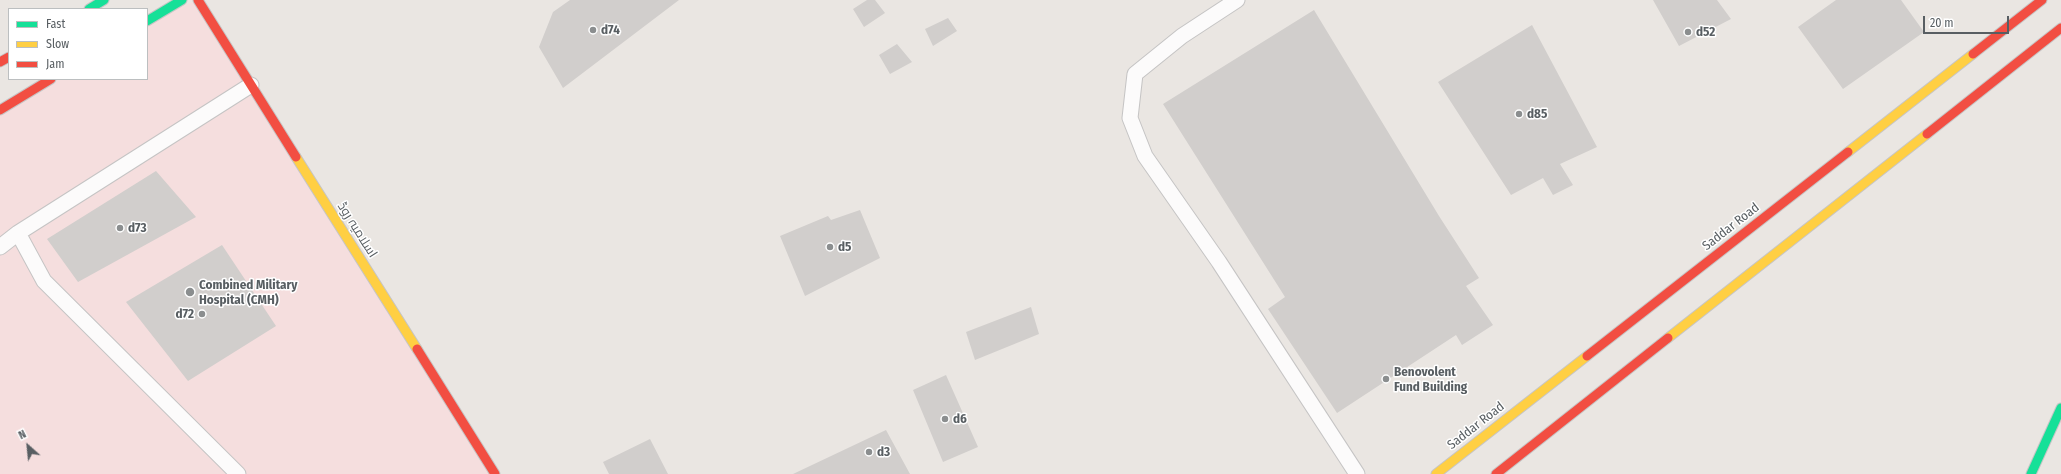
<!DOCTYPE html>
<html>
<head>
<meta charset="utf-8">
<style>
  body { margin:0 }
  #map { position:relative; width:2061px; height:474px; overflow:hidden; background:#eae6e2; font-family:"Fira Sans Condensed",sans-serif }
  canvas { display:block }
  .legend { position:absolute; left:8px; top:8px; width:140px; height:72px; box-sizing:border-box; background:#fff; border:1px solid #bcbfc0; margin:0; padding:5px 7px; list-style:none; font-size:12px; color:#585e62 }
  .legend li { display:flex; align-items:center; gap:8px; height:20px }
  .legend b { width:20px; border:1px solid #bcbfc0 }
  .north { position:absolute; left:8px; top:426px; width:40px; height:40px; -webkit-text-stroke:3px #fff; paint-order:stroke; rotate:333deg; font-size:11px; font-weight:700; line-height:16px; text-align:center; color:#585e62 }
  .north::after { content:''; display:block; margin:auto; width:14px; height:18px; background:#585e62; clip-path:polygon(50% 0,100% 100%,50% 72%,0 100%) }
  .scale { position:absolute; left:1923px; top:16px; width:86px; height:18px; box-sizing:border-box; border:2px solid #585e62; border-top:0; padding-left:5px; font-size:12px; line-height:14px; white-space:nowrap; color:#585e62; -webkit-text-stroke:3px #fff; paint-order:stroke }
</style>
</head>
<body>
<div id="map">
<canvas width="2061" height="474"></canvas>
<ul class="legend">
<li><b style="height:5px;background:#16e098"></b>Fast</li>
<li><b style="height:5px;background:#ffcf43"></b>Slow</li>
<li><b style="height:5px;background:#f24e42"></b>Jam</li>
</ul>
<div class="north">N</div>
<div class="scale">20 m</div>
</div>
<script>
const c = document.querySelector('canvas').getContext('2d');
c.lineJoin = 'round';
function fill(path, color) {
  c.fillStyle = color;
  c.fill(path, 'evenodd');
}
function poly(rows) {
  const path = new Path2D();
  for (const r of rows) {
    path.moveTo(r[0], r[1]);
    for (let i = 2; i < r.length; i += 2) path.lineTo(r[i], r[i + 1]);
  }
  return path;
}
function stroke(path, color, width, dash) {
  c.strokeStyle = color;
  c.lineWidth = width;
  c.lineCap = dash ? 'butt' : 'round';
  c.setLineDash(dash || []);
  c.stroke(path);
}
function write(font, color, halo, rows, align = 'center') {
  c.font = font + ' "Fira Sans Condensed",Cairo,sans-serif';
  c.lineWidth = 3;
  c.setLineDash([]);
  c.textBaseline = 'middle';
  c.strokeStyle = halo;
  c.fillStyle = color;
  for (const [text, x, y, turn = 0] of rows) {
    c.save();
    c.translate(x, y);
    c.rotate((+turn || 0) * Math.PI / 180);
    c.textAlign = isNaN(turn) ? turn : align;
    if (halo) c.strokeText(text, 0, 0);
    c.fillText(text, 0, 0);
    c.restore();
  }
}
fill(poly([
  [198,0,495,474,0,474,0,110,51,79,147,79,147,21]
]), '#f5dede');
fill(poly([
  [570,0,679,0,563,88,539,47,553,12],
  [867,0,875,0,885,13,864,27,853,9],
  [1653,0,1717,0,1731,19,1679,46],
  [1836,0,1901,0,1924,32,1843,89,1798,27],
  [1314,10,1439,216,1479,278,1466,286,1493,325,1462,345,1456,335,1337,413,1268,309,1285,297,1163,104],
  [948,18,957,31,933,46,925,29],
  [1532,25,1597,147,1560,164,1573,185,1553,195,1543,178,1511,195,1438,82],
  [897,44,912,62,890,74,879,55],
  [156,171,196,217,78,282,47,239],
  [860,210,880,258,805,296,780,236,828,216,831,220],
  [222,245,276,326,188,381,126,302],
  [1031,307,1039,334,975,360,966,332],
  [946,375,978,447,943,462,913,390],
  [886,430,910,474,793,474],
  [650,439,668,474,609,474,603,462]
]), '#d1cecc');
const lane = poly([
  [1237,0,1182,36,1135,74,1130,118,1145,156,1219,262,1357,474],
  [0,247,18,233],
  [238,474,44,281,18,233,251,85]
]);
const fast = poly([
  [89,9,104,0],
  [147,21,182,0],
  [2031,474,2061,408]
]);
const slow = poly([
  [1848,152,1973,54],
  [296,157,417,349],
  [1668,338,1927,134],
  [1436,474,1587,356]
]);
const jam = poly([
  [198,0,296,157],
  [1973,54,2042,0],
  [0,62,9,57],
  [0,110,51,79],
  [1927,134,2061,28],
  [417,349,495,474],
  [1587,356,1848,152],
  [1496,474,1668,338]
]);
stroke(lane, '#c5c4c4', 17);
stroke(fast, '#c6c5c5', 11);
stroke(slow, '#c6c5c5', 11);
stroke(jam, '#c6c5c5', 11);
stroke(lane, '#fcfbfb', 15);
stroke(fast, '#16e098', 9);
stroke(slow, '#ffcf43', 9);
stroke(jam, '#f24e42', 9);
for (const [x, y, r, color] of [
  [593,30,4,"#8b8e8f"],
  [1688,32,4,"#8b8e8f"],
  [1519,114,4,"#8b8e8f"],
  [120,228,4,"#8b8e8f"],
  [830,247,4,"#8b8e8f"],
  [190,292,5,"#8b8e8f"],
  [202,314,4,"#8b8e8f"],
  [1386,379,4,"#8b8e8f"],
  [945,419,4,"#8b8e8f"],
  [869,452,4,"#8b8e8f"]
]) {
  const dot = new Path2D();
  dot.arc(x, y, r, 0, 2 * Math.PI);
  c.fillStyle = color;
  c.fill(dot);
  stroke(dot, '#fff', 1.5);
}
write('bold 13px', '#585e62', '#fff', [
  ["d74",601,30],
  ["d52",1696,32],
  ["d85",1527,114],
  ["d73",128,228],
  ["d5",838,247],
  ["Combined Military",199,285],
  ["Hospital (CMH)",199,300],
  ["d72",194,314,"right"],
  ["Benovolent",1394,372],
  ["Fund Building",1394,387],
  ["d6",953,419],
  ["d3",877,452]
], 'left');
write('13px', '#585e62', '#fff', [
  ["Saddar Road",1731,227,-38],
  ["اسلامیہ روڈ",357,230,58],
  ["Saddar Road",1476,426,-38]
]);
</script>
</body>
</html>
